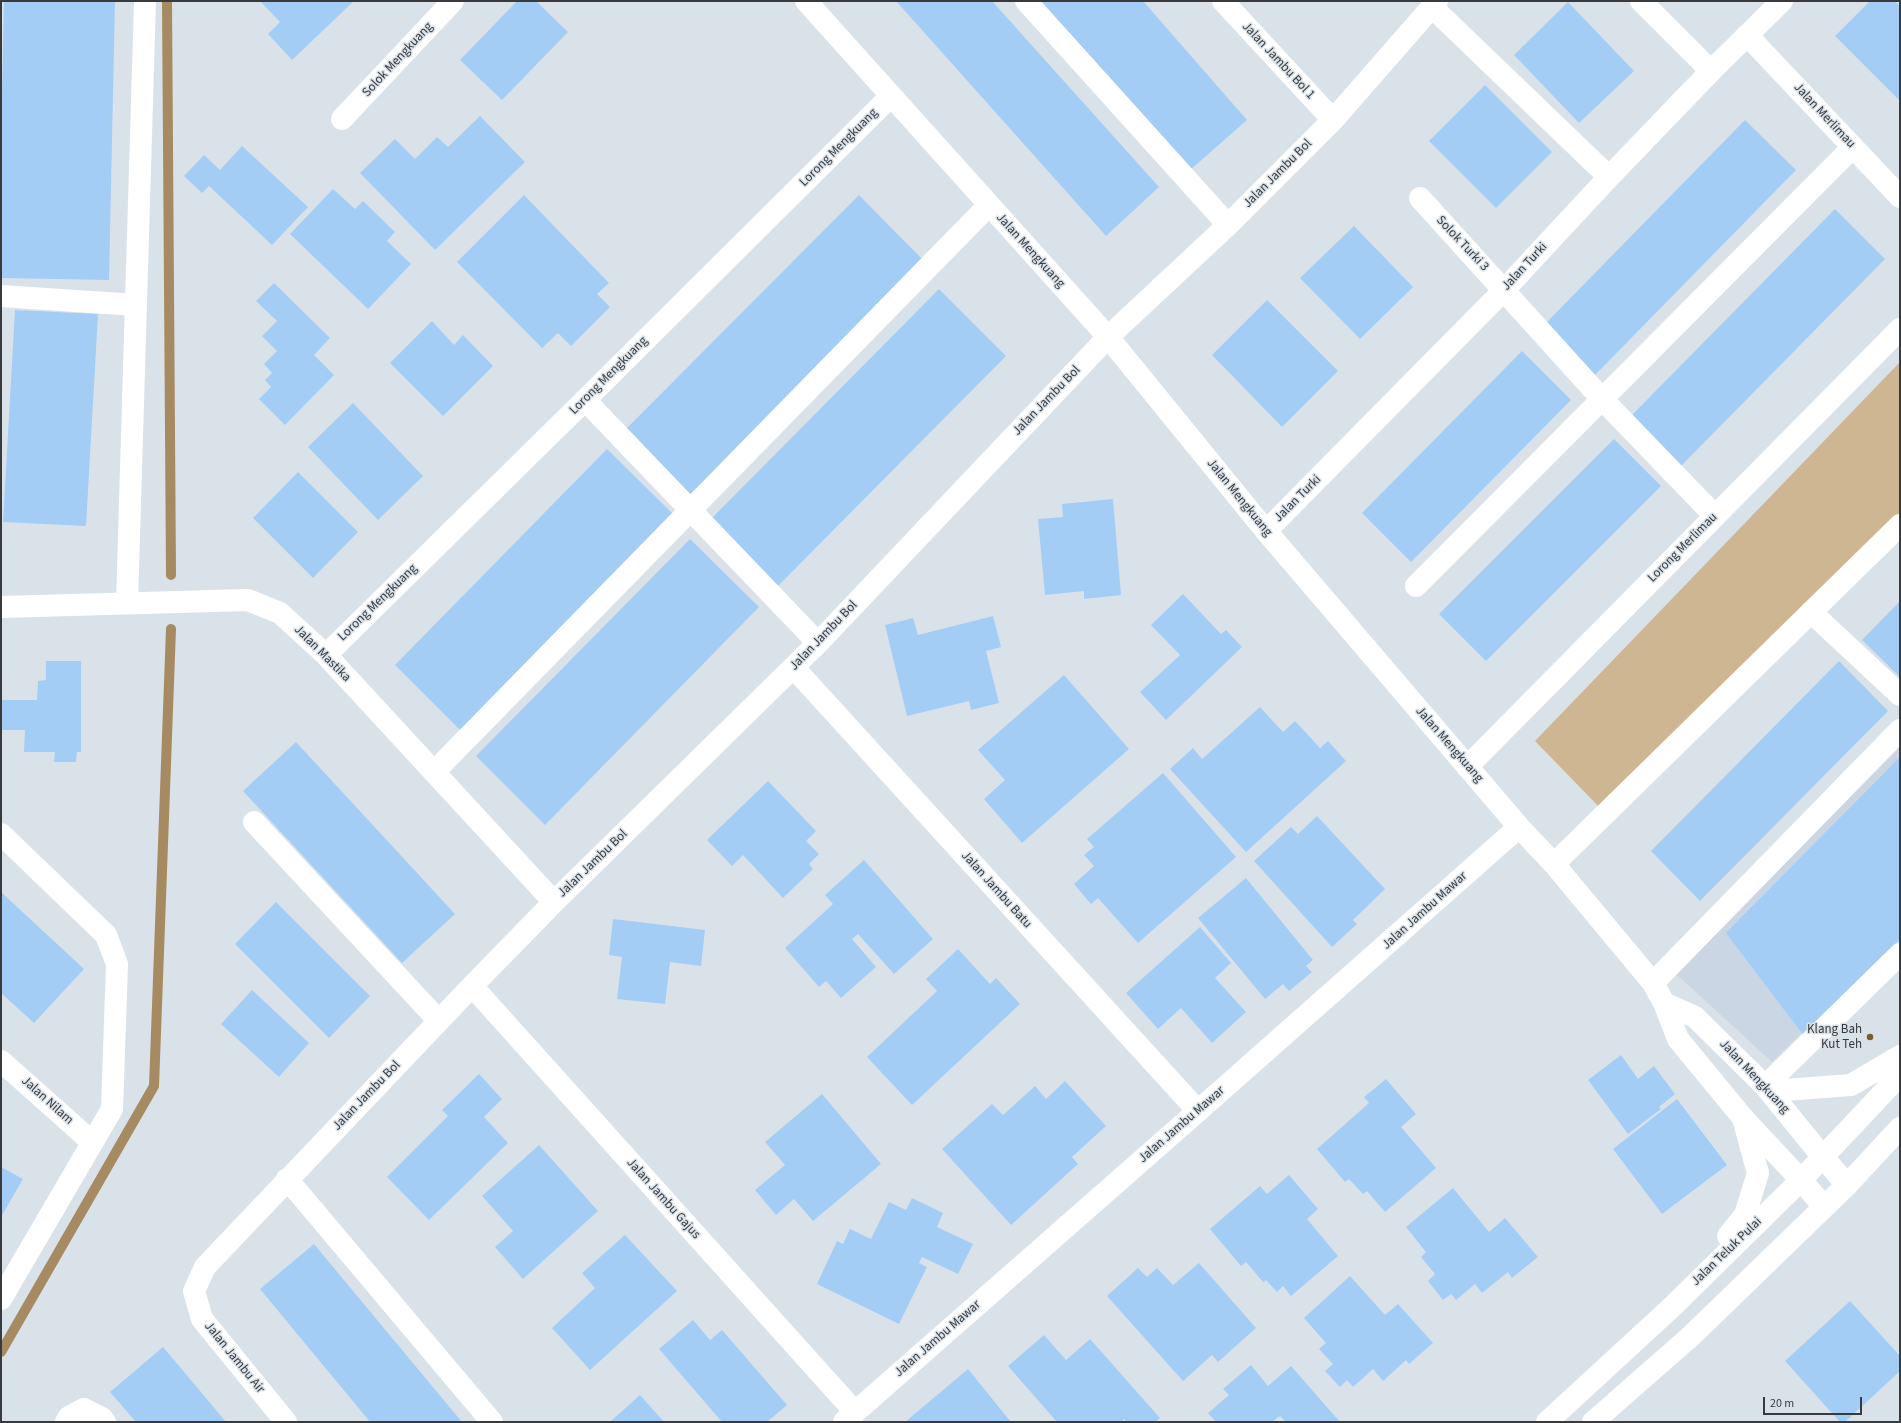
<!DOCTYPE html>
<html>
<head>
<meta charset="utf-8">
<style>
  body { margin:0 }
  #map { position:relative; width:1901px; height:1423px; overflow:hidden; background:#dae2e9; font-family:"Source Sans 3",sans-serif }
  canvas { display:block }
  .frame { position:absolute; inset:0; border:2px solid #383a3d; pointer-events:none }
  .scale { position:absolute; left:1763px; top:1397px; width:99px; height:18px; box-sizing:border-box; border:2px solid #383a3d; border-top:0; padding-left:5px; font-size:12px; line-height:14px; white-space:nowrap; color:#383a3d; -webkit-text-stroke:3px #dae2e9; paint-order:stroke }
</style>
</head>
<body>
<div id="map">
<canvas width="1901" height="1423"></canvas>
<div class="frame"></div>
<div class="scale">20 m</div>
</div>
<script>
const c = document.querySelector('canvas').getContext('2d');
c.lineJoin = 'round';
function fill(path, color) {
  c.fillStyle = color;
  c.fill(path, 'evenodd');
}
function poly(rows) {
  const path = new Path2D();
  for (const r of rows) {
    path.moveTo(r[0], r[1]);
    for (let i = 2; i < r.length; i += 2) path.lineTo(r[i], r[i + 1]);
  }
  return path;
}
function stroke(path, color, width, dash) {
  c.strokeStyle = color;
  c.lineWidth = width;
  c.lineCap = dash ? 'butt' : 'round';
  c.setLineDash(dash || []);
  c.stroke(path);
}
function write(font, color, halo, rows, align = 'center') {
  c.font = font + ' "Source Sans 3",sans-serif';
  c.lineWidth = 3;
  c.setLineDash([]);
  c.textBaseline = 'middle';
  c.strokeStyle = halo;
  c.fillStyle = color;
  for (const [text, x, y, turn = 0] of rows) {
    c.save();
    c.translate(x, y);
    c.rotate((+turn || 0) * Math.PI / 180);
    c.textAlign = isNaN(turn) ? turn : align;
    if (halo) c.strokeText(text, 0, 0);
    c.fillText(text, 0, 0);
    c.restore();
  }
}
fill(poly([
  [1900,747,1900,937,1772,1062,1676,974]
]), '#cad6e4');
fill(poly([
  [1900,362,1900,514,1603,811,1535,741]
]), '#ceb693');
stroke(poly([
  [167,1,171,575],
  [1,1352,154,1086,171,629]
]), '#a68b62', 10);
fill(poly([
  [4,1,115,1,109,280,1,278,1,134],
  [260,1,354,1,292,60,268,34,280,22],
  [517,1,536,1,568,32,502,100,460,60],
  [896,1,992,1,1159,187,1106,236],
  [1039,1,1143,1,1247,120,1189,171],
  [1870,1,1895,1,1900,6,1900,101,1835,36],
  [1568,2,1634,71,1579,123,1514,55],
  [1485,85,1552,152,1496,208,1429,141],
  [480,116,525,162,435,250,360,173,395,139,415,159,437,137,448,147],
  [1745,120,1796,170,1594,376,1543,326],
  [242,146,308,207,272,245,209,186,202,193,184,176,204,155,220,170],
  [333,189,355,209,363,201,395,232,387,241,411,264,368,309,290,234],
  [524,195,609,283,597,294,610,307,571,346,558,333,542,348,457,262],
  [859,195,925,262,691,495,626,429],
  [1835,209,1885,259,1681,466,1631,416],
  [1354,226,1413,287,1360,339,1300,278],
  [274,283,330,338,314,355,334,375,285,425,259,399,271,387,265,380,272,373,264,364,277,351,262,336,277,321,256,301],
  [939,289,1006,356,777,587,710,520],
  [1267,300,1338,371,1282,427,1212,355],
  [15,310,98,314,86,526,3,522],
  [432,321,454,345,463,335,493,366,443,416,390,363],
  [1522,351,1571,400,1411,562,1362,513],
  [353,403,423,476,378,520,308,447],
  [1614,439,1661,486,1486,661,1439,614],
  [607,449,675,516,463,733,395,665],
  [298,472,358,532,313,578,253,518],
  [1113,499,1121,595,1084,599,1084,591,1045,595,1038,519,1063,517,1062,504],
  [690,539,759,607,545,825,476,756],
  [1183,594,1221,634,1226,630,1242,647,1166,720,1140,692,1180,655,1151,625],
  [1900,601,1900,677,1862,640],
  [993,616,1001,647,986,651,999,703,971,710,969,701,907,716,885,625,913,618,918,635],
  [46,661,81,661,81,752,77,752,76,762,54,762,55,752,24,752,25,730,1,730,1,700,37,700,38,681,46,680],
  [1839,661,1888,711,1700,901,1651,851],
  [1064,675,1129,749,1022,843,984,799,1005,780,978,750],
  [1260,707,1283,732,1295,721,1320,748,1328,741,1346,761,1246,852,1170,769,1193,748,1202,759],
  [296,742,455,914,402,963,243,791],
  [1900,757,1900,939,1804,1036,1726,933],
  [1163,773,1236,857,1138,943,1098,898,1091,904,1074,884,1094,866,1084,855,1094,847,1087,839],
  [768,781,816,831,806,841,819,854,809,864,813,869,783,898,743,855,732,866,707,840],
  [1317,816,1385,889,1353,920,1357,924,1332,947,1254,861,1291,827,1298,834],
  [864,860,933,939,894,974,858,934,852,939,876,967,841,998,826,981,819,987,785,948,833,904,825,895],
  [1246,878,1313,960,1306,966,1312,972,1289,991,1283,984,1265,999,1198,918],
  [1,892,84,969,34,1023,1,993],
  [276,902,370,996,329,1038,235,944],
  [613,919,705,930,701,966,670,962,665,1004,617,999,622,957,609,955],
  [1200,927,1231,963,1215,978,1246,1012,1212,1043,1181,1008,1158,1029,1126,993],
  [958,949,990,984,996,978,1020,1004,912,1105,867,1057,937,991,926,979],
  [252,990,309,1043,279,1077,221,1024],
  [1621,1055,1638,1079,1654,1066,1675,1094,1659,1107,1661,1109,1628,1134,1588,1080],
  [479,1074,502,1099,484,1117,508,1143,429,1220,387,1177,448,1116,442,1110],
  [1386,1079,1416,1114,1401,1127,1436,1168,1385,1212,1367,1191,1363,1194,1349,1179,1345,1182,1317,1149,1369,1103,1364,1097],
  [1065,1081,1106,1126,1072,1157,1078,1164,1011,1225,942,1149,992,1104,1003,1115,1035,1086,1046,1099],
  [822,1094,881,1164,813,1221,794,1199,776,1215,755,1190,785,1165,765,1142],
  [1677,1099,1727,1165,1662,1214,1613,1149],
  [539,1145,598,1211,523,1279,495,1247,513,1231,482,1196],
  [1,1167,23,1179,1,1217],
  [1289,1175,1318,1209,1307,1219,1338,1256,1291,1296,1283,1286,1277,1292,1266,1280,1263,1282,1246,1262,1241,1266,1210,1229,1260,1186,1267,1194],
  [1453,1188,1489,1232,1505,1218,1538,1257,1512,1278,1508,1272,1482,1293,1475,1284,1456,1300,1451,1294,1443,1300,1428,1281,1435,1274,1421,1257,1426,1252,1406,1227],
  [912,1198,943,1213,937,1227,973,1244,958,1274,922,1257,919,1263,927,1267,899,1324,817,1284,837,1241,843,1244,850,1229,871,1239,889,1202,906,1210],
  [625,1235,677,1291,590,1370,552,1328,595,1288,582,1273],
  [314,1244,353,1291,462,1422,370,1422,337,1382,260,1289],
  [1199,1263,1256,1328,1218,1362,1212,1355,1183,1381,1107,1296,1138,1268,1147,1277,1157,1268,1173,1285],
  [1350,1276,1385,1315,1398,1304,1433,1343,1409,1364,1406,1360,1383,1381,1373,1369,1353,1387,1347,1380,1340,1387,1325,1371,1333,1364,1319,1349,1326,1343,1304,1318],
  [1850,1301,1900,1356,1900,1371,1845,1422,1840,1422,1785,1361],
  [693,1320,710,1340,722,1330,787,1405,767,1422,722,1422,659,1349],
  [1044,1335,1066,1360,1090,1339,1160,1418,1155,1422,1126,1422,1124,1419,1121,1422,1057,1422,1008,1366],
  [163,1347,206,1398,226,1422,136,1422,110,1392],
  [1251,1365,1268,1386,1291,1366,1340,1422,1286,1422,1280,1416,1272,1422,1216,1422,1208,1413,1229,1395,1223,1389],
  [968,1369,1011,1422,905,1422],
  [640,1395,664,1422,610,1422]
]), '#a4cdf6');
stroke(poly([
  [806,1,1108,337,1266,531,1519,827,1554,864,1653,983,1664,1003,1678,1039,1743,1118,1801,1180,1824,1207],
  [1026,1,1228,225],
  [1223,1,1333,120],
  [1641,1,1711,71],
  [1432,7,1609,177],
  [1747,35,1900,197],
  [342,119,453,1],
  [1420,198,1602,399,1715,516],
  [1,296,136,305],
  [585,400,818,643],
  [1266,531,1504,290,1609,177,1711,71,1782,1],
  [1416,586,1853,147],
  [127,603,145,1],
  [1,607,248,600,280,613,326,655,554,902],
  [1811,612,1900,695],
  [326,655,585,400,891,96],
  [794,668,1198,1111],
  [1467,767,1900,329],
  [434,772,989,205],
  [254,822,439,1021],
  [1,834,106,935,117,964,112,1109,1,1299],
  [1554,864,1900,525],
  [1653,983,1900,730],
  [472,986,855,1412],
  [1664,1003,1695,1017,1765,1086,1822,1156,1847,1185],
  [1,1061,92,1142],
  [1765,1086,1900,954],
  [287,1179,492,1422],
  [66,1422,69,1417,84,1409,102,1418,105,1422],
  [286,1422,202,1319,194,1291,205,1267,472,986,554,902,818,643,1108,337,1228,225,1333,120,1437,1],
  [844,1422,1198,1111,1519,827]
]), '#fff', 22);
stroke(poly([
  [1771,1091,1851,1085,1900,1056],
  [1728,1236,1745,1215,1758,1173,1743,1118],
  [1547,1422,1673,1306,1801,1180,1900,1075],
  [1593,1422,1691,1336,1847,1185,1900,1128]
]), '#fff', 22);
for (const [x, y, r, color] of [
  [1870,1037,4,"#795d30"]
]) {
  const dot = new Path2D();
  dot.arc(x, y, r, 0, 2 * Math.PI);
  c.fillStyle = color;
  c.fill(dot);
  stroke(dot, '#dae2e9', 1.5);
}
write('13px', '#383a3d', '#dae2e9', [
  ["Solok Mengkuang",398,60,-47],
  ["Jalan Jambu Bol 1",1278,61,47],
  ["Jalan Merlimau",1824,116,47],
  ["Lorong Mengkuang",839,148,-45],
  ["Jalan Jambu Bol",1278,174,-45],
  ["Solok Turki 3",1462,244,47],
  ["Jalan Mengkuang",1030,251,48],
  ["Jalan Turki",1525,267,-47],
  ["Lorong Mengkuang",609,376,-45],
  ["Jalan Jambu Bol",1047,401,-46],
  ["Jalan Mengkuang",1239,498,51],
  ["Jalan Turki",1298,499,-45],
  ["Lorong Merlimau",1683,548,-45],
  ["Lorong Mengkuang",378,603,-44],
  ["Jalan Jambu Bol",824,636,-46],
  ["Jalan Mastika",322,654,45],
  ["Jalan Mengkuang",1449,745,49],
  ["Jalan Jambu Bol",593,864,-44],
  ["Jalan Jambu Batu",996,890,48],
  ["Jalan Jambu Mawar",1425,911,-42],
  ["Jalan Mengkuang",1754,1077,47],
  ["Jalan Jambu Bol",367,1096,-46],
  ["Jalan Nilam",47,1101,42],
  ["Jalan Jambu Mawar",1182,1125,-41],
  ["Jalan Jambu Gajus",663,1199,48],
  ["Jalan Teluk Pulai",1727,1252,-44],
  ["Jalan Jambu Mawar",938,1339,-41],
  ["Jalan Jambu Air",234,1358,51]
]);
write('13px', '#383a3d', '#dae2e9', [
  ["Klang Bah",1862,1030],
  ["Kut Teh",1862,1045]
], 'right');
</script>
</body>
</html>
